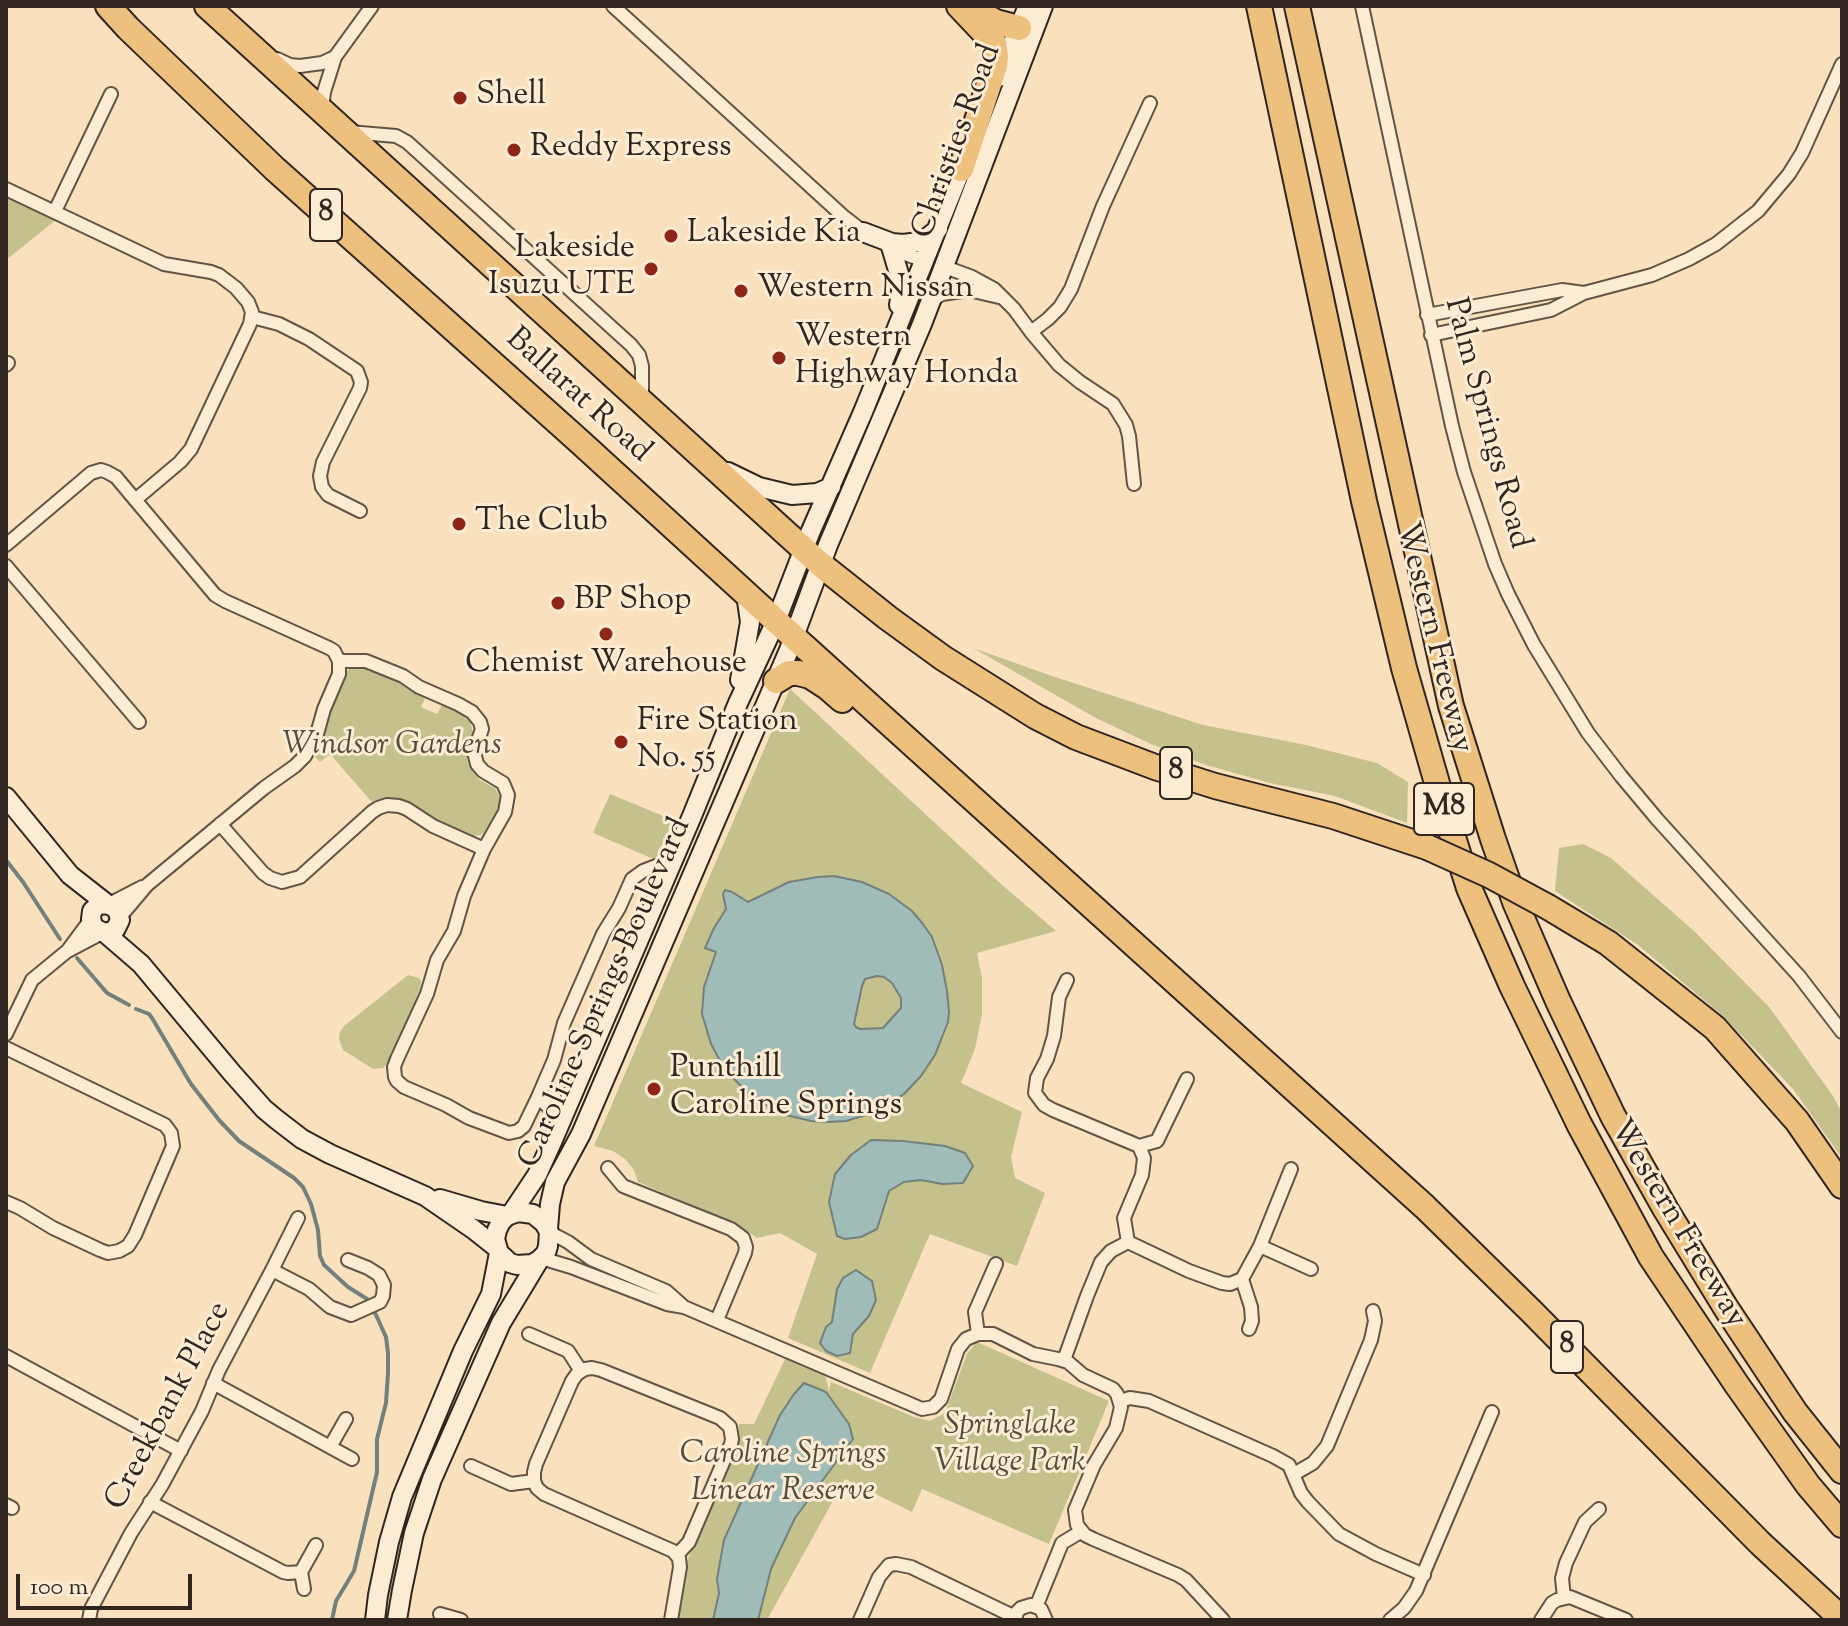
<!DOCTYPE html>
<html>
<head>
<meta charset="utf-8">
<style>
  body { margin:0 }
  #map { position:relative; width:1848px; height:1626px; overflow:hidden; background:#fae1bd; font-family:"Sorts Mill Goudy",serif }
  canvas { display:block }
  .frame { position:absolute; inset:0; border:8px solid #31251f; pointer-events:none }
  .scale { position:absolute; left:16px; top:1574px; width:176px; height:36px; box-sizing:border-box; border:4px solid #31251f; border-top:0; padding-left:10px; font-size:24px; line-height:28px; white-space:nowrap; color:#31251f; -webkit-text-stroke:6px #fcecd4; paint-order:stroke }
</style>
</head>
<body>
<div id="map">
<canvas width="1848" height="1626"></canvas>
<div class="frame"></div>
<div class="scale">100 m</div>
</div>
<script>
const c = document.querySelector('canvas').getContext('2d');
c.lineJoin = 'round';
function fill(path, color) {
  c.fillStyle = color;
  c.fill(path, 'evenodd');
}
function poly(rows) {
  const path = new Path2D();
  for (const r of rows) {
    path.moveTo(r[0], r[1]);
    for (let i = 2; i < r.length; i += 2) path.lineTo(r[i], r[i + 1]);
  }
  return path;
}
function stroke(path, color, width, dash) {
  c.strokeStyle = color;
  c.lineWidth = width;
  c.lineCap = dash ? 'butt' : 'round';
  c.setLineDash(dash || []);
  c.stroke(path);
}
function write(font, color, halo, rows, align = 'center') {
  c.font = font + ' "Sorts Mill Goudy",serif';
  c.lineWidth = 6;
  c.setLineDash([]);
  c.textBaseline = 'middle';
  c.strokeStyle = halo;
  c.fillStyle = color;
  for (const [text, x, y, turn = 0] of rows) {
    c.save();
    c.translate(x, y);
    c.rotate((+turn || 0) * Math.PI / 180);
    c.textAlign = isNaN(turn) ? turn : align;
    if (halo) c.strokeText(text, 0, 0);
    c.fillText(text, 0, 0);
    c.restore();
  }
}
fill(poly([
  [6,194,57,219,6,260],
  [973,648,1052,676,1203,725,1306,745,1377,763,1408,782,1407,823,1335,796,1270,783,1206,765,1151,744,1096,718],
  [362,666,399,683,425,698,421,707,437,714,442,705,464,715,470,720,473,734,466,752,468,764,478,779,495,788,500,797,496,814,483,834,471,837,385,800,371,801,330,754,320,762,313,754,320,742,329,714,347,671,352,667],
  [790,689,1001,884,1056,931,977,953,982,978,982,1014,975,1049,961,1083,1022,1112,1011,1157,1015,1178,1045,1193,1017,1266,930,1234,870,1373,788,1338,817,1254,780,1233,757,1238,738,1225,638,1182,634,1170,625,1159,613,1151,594,1146],
  [610,794,673,820,656,860,593,833],
  [1583,844,1611,858,1694,931,1770,1008,1833,1096,1842,1113,1842,1158,1793,1089,1723,1016,1638,945,1555,891,1559,848],
  [408,975,419,978,421,981,420,990,390,1061,383,1068,373,1069,343,1050,339,1039,340,1032,344,1026],
  [977,1342,1109,1401,1049,1544,922,1489,912,1512,845,1479,767,1620,678,1620,687,1561,738,1441,739,1424,754,1424,786,1357,825,1374,829,1391,831,1382,914,1417,930,1421,943,1414,946,1410,967,1354]
]), '#c4c18d');
const water = poly([
  [834,876,862,882,889,894,912,911,923,924,932,937,942,965,947,991,949,1012,948,1022,935,1055,921,1076,904,1094,878,1110,866,1115,846,1121,829,1122,811,1121,782,1114,752,1097,725,1070,711,1044,702,1014,704,987,716,952,705,948,714,928,726,909,723,894,725,890,732,892,748,902,789,882,818,877,834,876],
  [877,976,884,977,892,983,901,998,901,1008,883,1028,860,1029,856,1027,854,1024,862,986,865,979,877,976],
  [871,1140,903,1141,945,1146,965,1153,973,1166,963,1183,942,1184,921,1180,904,1182,889,1191,877,1229,861,1237,845,1239,837,1236,829,1202,835,1174,851,1155,871,1140],
  [856,1270,872,1281,876,1300,869,1316,853,1334,850,1353,837,1356,826,1351,820,1343,826,1327,832,1322,837,1289,843,1278,856,1270],
  [804,1383,826,1392,849,1424,853,1439,795,1518,771,1569,758,1620,713,1620,719,1593,717,1579,724,1540,780,1415,794,1394,804,1383]
]);
fill(water, '#a0bcb9');
stroke(water, '#74807b', 2);
stroke(poly([
  [6,860,23,882,60,939],
  [77,958,107,993,129,1005],
  [136,1009,149,1014,152,1018,191,1084,219,1120,239,1141,294,1178,303,1187,311,1204,318,1230,320,1256,324,1265,348,1287,367,1299,377,1317,386,1337,388,1353,388,1373,386,1403,377,1439,377,1472,354,1571,336,1601,332,1620]
]), '#74807b', 4);
const street = poly([
  [613,6,843,216,869,236],
  [1362,6,1452,426,1464,472,1495,564,1508,594,1534,645,1588,733,1621,776,1657,819,1799,976,1842,1032],
  [277,59,290,65,300,66,322,63,335,57],
  [322,109,324,92,335,57,372,6],
  [349,132,396,136,407,142,631,345,639,355,642,366,642,401],
  [6,189,164,264,211,272,219,275,236,288,248,302,252,312,250,324,191,449,180,462,135,500],
  [55,211,111,94],
  [888,248,925,261],
  [945,267,972,277,994,289,1014,309,1031,332,1059,365,1080,382,1113,404,1126,425,1129,436,1134,484],
  [932,300,942,294,969,290,999,297],
  [1427,315,1562,290,1584,293],
  [252,317,279,324,309,339,357,371,361,382,360,388,323,462,320,476,322,487,328,495,360,511],
  [1031,332,1048,319,1060,307,1071,289,1103,206,1150,103],
  [1431,335,1551,310,1584,293,1652,275,1689,259,1716,244,1758,211,1789,174,1802,153,1842,64],
  [6,365,8,363],
  [6,545,91,473,101,470,107,472,116,477,215,595,225,601,329,648,334,651,339,661,339,674,324,709,317,734,305,756,295,766,264,788,147,885,120,917],
  [6,566,139,722],
  [339,661,366,661,403,676,419,687,458,704,472,712,480,722,482,729,474,752,477,764,483,771,503,783,508,795,505,812,484,849,464,896,454,931,437,960,427,994,397,1059,394,1067,395,1077,397,1081,404,1087,446,1105,469,1118,509,1133,518,1131,524,1126,538,1097],
  [220,824,263,873,270,878,282,882,300,877,372,812,378,808,387,805,399,806,407,809,433,826,484,849],
  [109,904,142,887],
  [68,950,91,919],
  [6,1034,32,980,66,952,102,933],
  [6,1048,165,1125,171,1133,173,1146,135,1235,128,1246,119,1251,108,1253,100,1250,53,1228,20,1208,6,1202],
  [562,1120,538,1097,554,1060,564,1023,588,968,603,934,619,908,632,879,643,871,674,859],
  [1139,1146,1157,1141,1187,1079],
  [608,1168,623,1186,731,1229,743,1238,746,1247,745,1253,717,1320],
  [549,1232,568,1242,591,1259,666,1291,684,1307],
  [1128,1242,1189,1271,1222,1283,1230,1284,1242,1279,1260,1246,1291,1169],
  [1260,1246,1311,1269],
  [541,1258,571,1267,667,1304,684,1307,922,1409,933,1407,941,1399,958,1349,966,1339,978,1334,993,1334,1033,1354,1058,1359,1068,1362,1083,1375,1113,1389,1117,1394,1121,1407,1116,1428,1094,1465,1075,1510,1077,1525,1085,1535,1093,1539,1178,1575,1186,1580,1223,1620],
  [272,1270,309,1289,330,1307,351,1315,380,1302,383,1296,384,1285,379,1275,368,1268,348,1260],
  [1242,1279,1251,1307,1252,1321,1249,1329],
  [529,1334,568,1351,581,1371],
  [978,1334,975,1312,996,1264],
  [6,1356,181,1451],
  [1064,1360,1087,1296,1101,1262,1111,1251,1128,1242,1124,1218,1142,1175,1144,1158,1139,1146,1053,1110,1044,1105,1035,1093,1037,1078,1047,1059,1054,1036,1059,997,1067,980],
  [213,1383,352,1459],
  [1120,1401,1130,1398,1149,1401,1273,1456,1289,1465,1301,1493,1308,1502,1339,1534,1376,1554,1424,1575],
  [330,1447,346,1419],
  [471,1466,511,1484,534,1481],
  [1294,1474,1313,1463,1327,1446,1371,1340,1375,1321,1373,1311],
  [534,1481,534,1472,536,1464,572,1381,577,1374,585,1369,592,1368,601,1370,720,1418,730,1427,732,1439,731,1444,689,1542,677,1555],
  [534,1481,537,1488,544,1494,673,1551,679,1558,680,1567,671,1620],
  [150,1502,283,1572,288,1573,301,1572],
  [6,1505,12,1508],
  [304,1589,301,1572,316,1545],
  [1564,1598,1562,1578,1566,1563,1585,1522,1599,1509],
  [1036,1607,1062,1543,1082,1531],
  [440,1614,461,1620],
  [89,1620,91,1609,131,1533,162,1485,202,1411,219,1370,272,1270,298,1218],
  [860,1620,879,1577,889,1565,896,1564,911,1567,1015,1617],
  [1015,1620,1017,1612,1021,1608,1031,1605,1041,1609,1046,1620],
  [1390,1620,1404,1608,1416,1591,1492,1412],
  [1541,1620,1552,1603,1557,1600,1570,1597,1626,1620]
]);
const secondary = poly([
  [999,77,1028,6],
  [863,232,892,243,903,244,919,242,927,238,938,229],
  [892,250,902,284,899,305],
  [728,472,759,487,792,495,817,493,831,487],
  [740,680,750,622,746,594],
  [6,797,70,875,107,904],
  [105,933,115,930,120,920,117,909,107,904,98,905,92,911,91,919,94,928,105,933,141,964,232,1073,264,1109,276,1119,302,1139,330,1154,425,1196,473,1229,497,1248],
  [440,1199,481,1211,507,1216],
  [511,1214,537,1175,552,1142,692,816,738,703,776,621,810,533,863,412,966,157],
  [548,1229,550,1204,555,1182,581,1134,789,650,828,545,922,324,1043,6],
  [375,1620,378,1595,389,1542,402,1497,463,1351,491,1294,499,1253,495,1239,497,1230,501,1222,507,1216,518,1212,533,1214,544,1223,549,1232,548,1246,546,1253,539,1260,532,1264,517,1265,510,1263,499,1253],
  [397,1620,402,1590,414,1533,432,1479,501,1323,539,1260]
]);
const highway = poly([
  [108,6,128,28,275,169,579,441,776,621,1425,1207,1531,1311,1760,1543,1842,1619],
  [207,6,820,564,888,618,943,658,1035,716,1076,737,1155,767,1215,786,1333,816,1427,847],
  [959,6,994,43,996,56,995,66,961,169],
  [1259,6,1364,501,1404,668,1447,818,1469,888,1512,986,1579,1124,1651,1257,1737,1385,1808,1485,1842,1525],
  [1297,6,1451,706,1493,839,1515,902,1558,1001,1613,1116,1666,1210,1726,1308,1795,1412,1842,1471],
  [970,8,996,22,1019,28],
  [776,681,789,673,798,673,810,676,827,687,842,700],
  [1548,907,1608,943,1715,1028,1797,1121,1842,1186]
]);
stroke(street, '#635446', 16);
stroke(secondary, '#31251f', 22);
stroke(highway, '#31251f', 28);
stroke(street, '#fcecd4', 12);
stroke(secondary, '#fcecd4', 18);
stroke(highway, '#edc07e', 24);
const highwayBridge = poly([
  [1427,847,1489,875,1548,907]
]);
stroke(highwayBridge, '#31251f', 28, []);
stroke(highwayBridge, '#edc07e', 24);
for (const [x, y, r, color] of [
  [460,98,8,"#8f2418"],
  [514,150,8,"#8f2418"],
  [671,236,8,"#8f2418"],
  [651,269,8,"#8f2418"],
  [741,291,8,"#8f2418"],
  [779,358,8,"#8f2418"],
  [459,524,8,"#8f2418"],
  [558,603,8,"#8f2418"],
  [606,634,8,"#8f2418"],
  [621,742,8,"#8f2418"],
  [654,1089,8,"#8f2418"]
]) {
  const dot = new Path2D();
  dot.arc(x, y, r, 0, 2 * Math.PI);
  c.fillStyle = color;
  c.fill(dot);
  stroke(dot, '#fcecd4', 3);
}
for (const [x, y, w] of [
  [326,215,32],
  [1176,773,32],
  [1444,809,60],
  [1567,1347,32]
]) {
  const box = new Path2D();
  box.roundRect(x - w / 2, y - 26, w, 52, 6);
  c.fillStyle = '#fcecd4';
  c.fill(box);
  stroke(box, '#31251f', 2);
}
write('bold 30px', '#31251f', null, [
  ["8",326,215],
  ["8",1176,773],
  ["M8",1444,809],
  ["8",1567,1347]
]);
write('32px', '#31251f', '#fcecd4', [
  ["Shell",476,98],
  ["Reddy Express",530,150],
  ["Lakeside Kia",687,236],
  ["Lakeside",635,251,"right"],
  ["Isuzu UTE",635,288,"right"],
  ["Western Nissan",757,291],
  ["Western",795,340],
  ["Highway Honda",795,377],
  ["The Club",475,524],
  ["BP Shop",574,603],
  ["Chemist Warehouse",606,666,"center"],
  ["Fire Station",637,724],
  ["No. 55",637,761],
  ["Punthill",670,1071],
  ["Caroline Springs",670,1108]
], 'left');
write('32px', '#31251f', '#fcecd4', [
  ["Christies Road",959,142,-70],
  ["Ballarat Road",577,397,42],
  ["Palm Springs Road",1485,424,75],
  ["Western Freeway",1432,638,76],
  ["Caroline Springs Boulevard",607,994,-66],
  ["Western Freeway",1676,1225,59],
  ["Creekbank Place",170,1407,-62]
]);
write('italic 32px', '#564c3a', '#fcecd4', [
  ["Windsor Gardens",392,748],
  ["Springlake",1010,1428],
  ["Village Park",1010,1465],
  ["Caroline Springs",783,1457],
  ["Linear Reserve",783,1494]
]);
</script>
</body>
</html>
